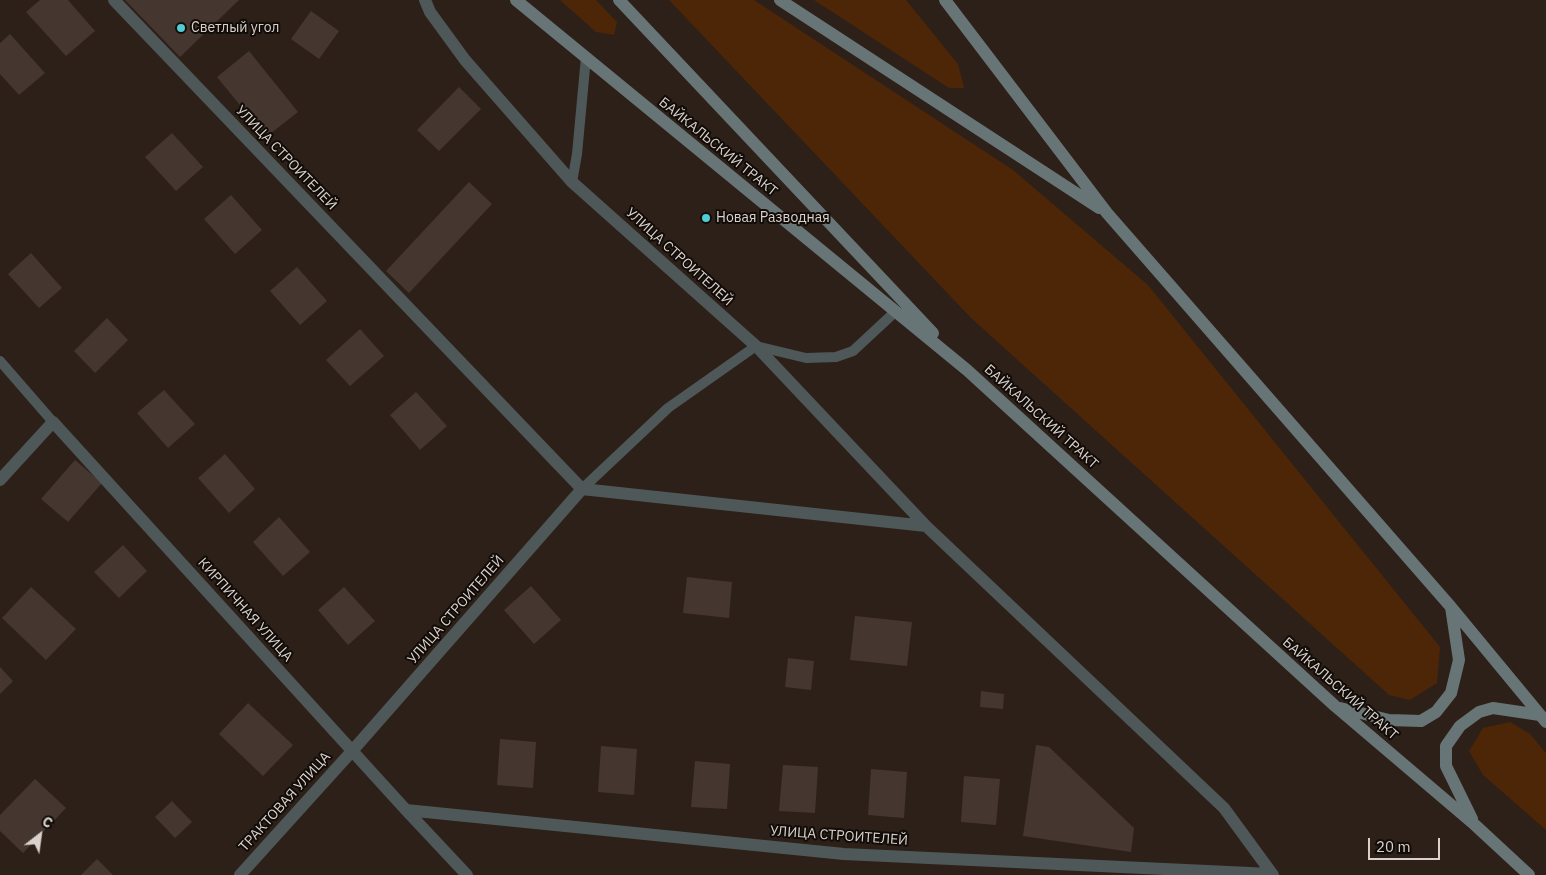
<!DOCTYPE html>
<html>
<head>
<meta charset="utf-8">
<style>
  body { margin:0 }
  #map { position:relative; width:1546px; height:875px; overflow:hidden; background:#2d2019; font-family:"IBM Plex Sans",sans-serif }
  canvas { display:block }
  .north { position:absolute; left:15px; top:810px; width:50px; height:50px; -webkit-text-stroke:4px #110c08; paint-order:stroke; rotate:30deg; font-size:14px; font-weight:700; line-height:20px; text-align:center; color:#dad1cc }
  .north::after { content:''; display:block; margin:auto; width:18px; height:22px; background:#dad1cc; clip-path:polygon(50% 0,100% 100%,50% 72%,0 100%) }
  .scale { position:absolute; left:1368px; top:838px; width:72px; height:22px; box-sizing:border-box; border:2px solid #dad1cc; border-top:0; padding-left:6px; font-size:15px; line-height:18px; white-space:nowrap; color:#dad1cc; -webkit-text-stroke:4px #110c08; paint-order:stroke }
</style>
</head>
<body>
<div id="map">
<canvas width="1546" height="875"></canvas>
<div class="north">С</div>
<div class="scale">20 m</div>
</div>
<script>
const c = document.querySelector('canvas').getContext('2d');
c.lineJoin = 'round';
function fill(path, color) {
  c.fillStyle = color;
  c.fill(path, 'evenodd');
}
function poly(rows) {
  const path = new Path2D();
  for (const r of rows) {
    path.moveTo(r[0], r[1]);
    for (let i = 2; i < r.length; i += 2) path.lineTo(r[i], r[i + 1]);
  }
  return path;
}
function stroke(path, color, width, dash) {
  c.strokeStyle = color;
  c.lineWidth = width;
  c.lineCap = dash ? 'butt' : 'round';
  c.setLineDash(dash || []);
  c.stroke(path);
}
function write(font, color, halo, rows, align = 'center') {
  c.font = font + ' "IBM Plex Sans",sans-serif';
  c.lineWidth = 4;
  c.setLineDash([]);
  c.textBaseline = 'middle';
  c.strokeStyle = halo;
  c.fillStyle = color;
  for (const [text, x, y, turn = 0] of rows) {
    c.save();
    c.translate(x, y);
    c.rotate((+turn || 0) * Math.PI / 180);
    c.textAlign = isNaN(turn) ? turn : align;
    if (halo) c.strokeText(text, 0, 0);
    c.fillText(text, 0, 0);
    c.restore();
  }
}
fill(poly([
  [560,0,596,0,617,22,614,35,596,32],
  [669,0,754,0,1013,170,1148,285,1440,647,1437,683,1410,700,1389,695,971,318],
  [814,0,906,0,958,64,964,88,949,88],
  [1510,722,1530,734,1546,753,1546,830,1483,775,1469,751,1483,728]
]), '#4d2507');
fill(poly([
  [40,0,68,0,95,31,66,56,26,12],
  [125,0,239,0,180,57],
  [311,11,339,31,319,59,291,39],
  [10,34,45,73,19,95,0,74,0,43],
  [249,51,298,112,266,137,217,77],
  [459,87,481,109,439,151,417,130],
  [172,133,203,167,176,191,145,157],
  [469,182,492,204,409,293,386,271],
  [231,195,262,230,235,254,204,219],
  [31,253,62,288,39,308,8,274],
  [297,267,327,301,300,325,270,291],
  [107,318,128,340,95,373,74,351],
  [360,329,384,356,350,386,326,360],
  [164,390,195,424,168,448,137,413],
  [416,392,447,426,420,450,390,415],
  [225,454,255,489,229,513,198,478],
  [75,460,102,483,68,522,41,499],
  [279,517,310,552,283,576,253,542],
  [123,545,147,571,119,598,94,572],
  [687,577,732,582,729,618,683,613],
  [531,586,561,620,534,644,504,610],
  [31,587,76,629,46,660,2,618],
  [344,587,375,621,348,645,318,610],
  [855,616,912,622,907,666,850,660],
  [788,658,814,661,811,690,785,687],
  [0,667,13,681,0,694],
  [981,691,1004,694,1003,709,980,707],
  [248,703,293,745,263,776,219,734],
  [500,739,536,742,533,788,497,785],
  [1036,745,1049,747,1134,828,1131,852,1023,836],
  [601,746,637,749,634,795,598,792],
  [695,761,730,764,727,809,691,807],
  [783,765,818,767,815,813,779,811],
  [871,769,907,772,904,818,868,815],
  [964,776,1000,779,996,825,961,822],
  [35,779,66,808,23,853,0,831,0,815],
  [172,801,192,822,175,838,155,817],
  [97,859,113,875,81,875]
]), '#45372f');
stroke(poly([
  [572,182,577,154,586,57],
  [0,361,53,422],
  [582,489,668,408,756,346,806,358,836,357,853,351,896,311]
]), '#4f5859', 10);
stroke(poly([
  [114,0,582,489],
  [425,0,430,12,465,60,572,182,756,346,926,526,1224,808,1273,875],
  [0,480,53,422,406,810,467,875],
  [406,810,844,854,1271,874],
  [240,875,353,750,582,489,926,526]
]), '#4f5859', 12);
stroke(poly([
  [516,0,967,370,1335,706,1475,825,1529,875],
  [619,0,933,333],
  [780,0,1099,208],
  [945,0,1107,213,1451,607,1546,722],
  [1340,708,1389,720,1421,721,1436,712,1451,693,1459,660,1451,607],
  [1472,819,1446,766,1446,746,1460,726,1479,712,1493,708,1540,715]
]), '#687576', 12);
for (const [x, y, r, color] of [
  [181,28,5,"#51ccd5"],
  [706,218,5,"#51ccd5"]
]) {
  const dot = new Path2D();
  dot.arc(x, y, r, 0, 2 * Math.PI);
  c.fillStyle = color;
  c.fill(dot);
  stroke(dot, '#110c08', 2);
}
write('14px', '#dad1cc', '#110c08', [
  ["Светлый угол",191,28],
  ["Новая Разводная",716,218]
], 'left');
write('14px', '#dad1cc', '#110c08', [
  ["БАЙКАЛЬСКИЙ ТРАКТ",718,147,39],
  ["УЛИЦА СТРОИТЕЛЕЙ",286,158,46],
  ["УЛИЦА СТРОИТЕЛЕЙ",679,257,42],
  ["БАЙКАЛЬСКИЙ ТРАКТ",1041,417,42],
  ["КИРПИЧНАЯ УЛИЦА",245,610,48],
  ["УЛИЦА СТРОИТЕЛЕЙ",456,610,-49],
  ["БАЙКАЛЬСКИЙ ТРАКТ",1340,689,41],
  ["ТРАКТОВАЯ УЛИЦА",285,802,-48],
  ["УЛИЦА СТРОИТЕЛЕЙ",839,836,4]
]);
</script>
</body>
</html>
